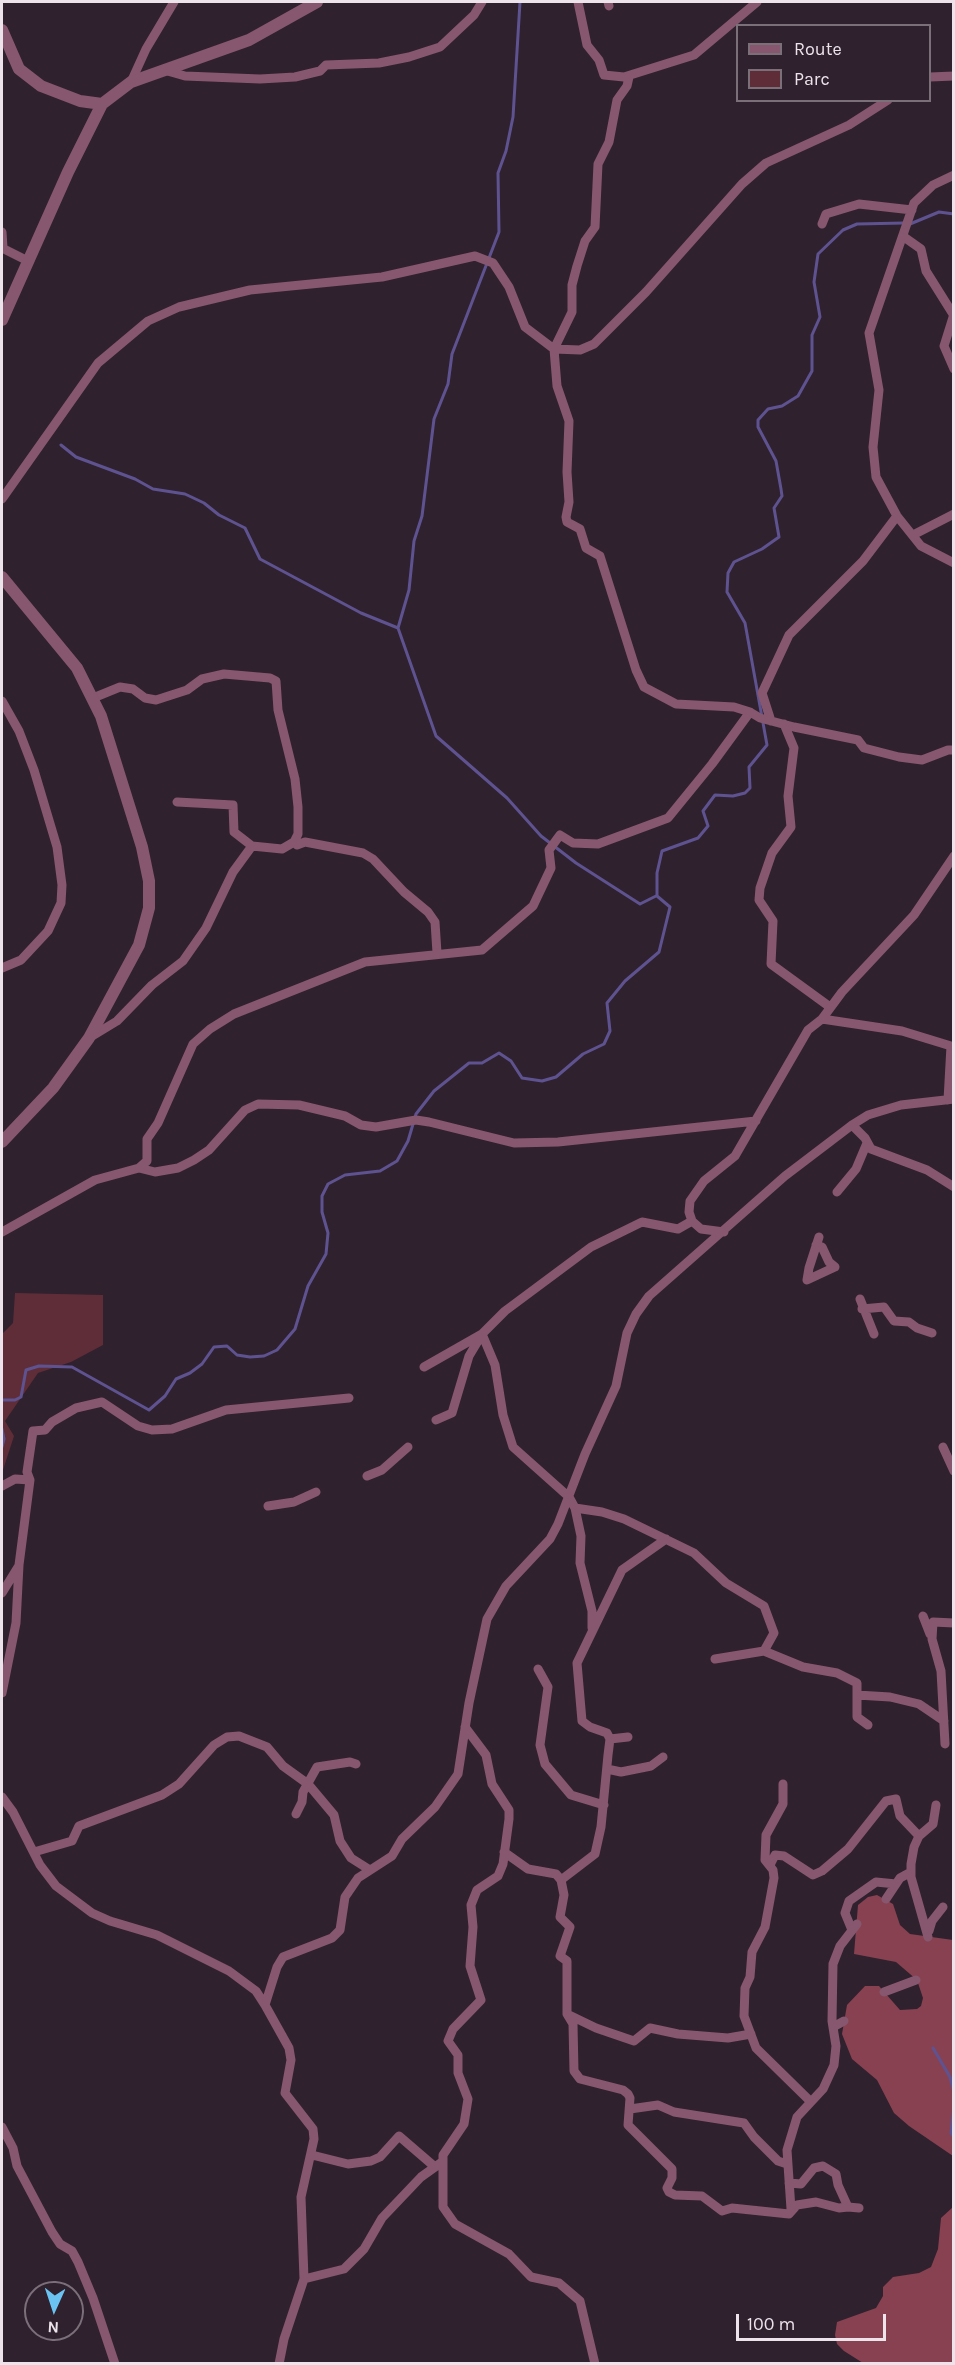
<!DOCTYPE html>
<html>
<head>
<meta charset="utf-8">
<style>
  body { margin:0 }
  #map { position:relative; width:955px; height:2365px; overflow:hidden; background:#2f212e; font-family:Karla,sans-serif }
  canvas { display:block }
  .frame { position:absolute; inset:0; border:3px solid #ece3eb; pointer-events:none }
  .legend { position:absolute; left:736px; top:24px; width:195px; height:78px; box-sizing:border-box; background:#2f212e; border:2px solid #7b6f7a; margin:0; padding:8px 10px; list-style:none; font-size:18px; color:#ece3eb }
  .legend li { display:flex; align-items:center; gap:12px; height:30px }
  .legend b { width:30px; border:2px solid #7b6f7a }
  .north { position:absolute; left:24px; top:2281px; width:60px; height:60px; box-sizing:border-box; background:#2f212e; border:2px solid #7b6f7a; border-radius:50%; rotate:183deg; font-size:16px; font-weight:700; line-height:24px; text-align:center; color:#ece3eb }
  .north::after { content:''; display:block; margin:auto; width:21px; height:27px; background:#6ac3f1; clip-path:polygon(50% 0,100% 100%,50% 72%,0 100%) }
  .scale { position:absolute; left:736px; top:2314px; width:150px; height:27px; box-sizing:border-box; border:3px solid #ece3eb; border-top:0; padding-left:8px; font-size:18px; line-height:21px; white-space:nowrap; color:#ece3eb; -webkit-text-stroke:4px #2f212e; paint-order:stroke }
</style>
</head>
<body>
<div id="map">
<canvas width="955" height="2365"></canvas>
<div class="frame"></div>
<ul class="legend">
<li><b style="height:8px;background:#87576f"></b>Route</li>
<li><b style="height:16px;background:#5f2d37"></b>Parc</li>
</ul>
<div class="north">N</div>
<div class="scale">100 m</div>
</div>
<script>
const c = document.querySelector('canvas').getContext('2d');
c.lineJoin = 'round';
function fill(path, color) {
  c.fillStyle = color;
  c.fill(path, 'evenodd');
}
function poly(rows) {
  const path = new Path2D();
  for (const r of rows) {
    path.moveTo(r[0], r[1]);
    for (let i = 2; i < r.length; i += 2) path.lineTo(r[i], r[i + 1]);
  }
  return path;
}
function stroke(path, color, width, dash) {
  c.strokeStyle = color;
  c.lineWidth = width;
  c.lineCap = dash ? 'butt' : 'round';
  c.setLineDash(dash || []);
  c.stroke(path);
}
fill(poly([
  [15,1293,103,1295,103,1345,71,1362,38,1373,5,1421,14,1436,2,1473,2,1334,13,1323]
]), '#5f2d37');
fill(poly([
  [877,1895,893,1904,900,1925,910,1934,953,1940,953,2156,909,2126,894,2113,877,2080,852,2059,842,2034,847,2005,865,1986,879,1986,900,2010,917,2009,921,2006,923,1998,917,1980,896,1962,854,1954,858,1905,868,1897],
  [953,2207,953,2363,863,2363,844,2351,837,2344,835,2335,837,2322,876,2308,883,2296,883,2287,893,2277,919,2273,931,2267,938,2249,941,2218]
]), '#884151');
stroke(poly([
  [520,2,513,117,506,151,498,173,499,232,452,354,448,384,434,419,422,516,414,541,409,590,398,628,436,736,507,798,541,836,576,863,640,904,656,896],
  [910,224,939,212,954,214],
  [61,445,76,457,135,479,153,489,185,494,204,503,219,515,245,528,260,559,361,613,398,628],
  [2,1400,15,1400,21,1397,26,1370,39,1366,72,1367,149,1410,165,1396,176,1379,190,1373,202,1364,214,1347,227,1346,237,1355,250,1357,264,1356,277,1350,295,1329,308,1286,326,1254,328,1233,322,1212,322,1196,328,1184,345,1175,380,1171,397,1161,408,1141,416,1114,434,1091,469,1063,482,1063,499,1053,511,1061,522,1078,542,1081,556,1077,583,1054,604,1044,610,1031,607,1003,625,981,659,952,670,907,657,896,657,873,662,851,698,838,708,826,703,811,715,795,733,796,745,793,750,788,749,767,767,745,745,623,727,592,728,573,734,562,762,549,779,537,774,508,782,496,781,489,776,461,758,427,758,420,768,409,782,406,798,396,812,371,812,335,820,317,814,282,818,254,843,230,857,224,904,223],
  [2,1429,4,1439,2,1447],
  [933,2048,950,2077,954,2092],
  [954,2107,951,2133,954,2137]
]), '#5e5390', 3);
stroke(poly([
  [578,2,587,45,599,60,604,75,624,77,694,55,757,2],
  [608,2,609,6],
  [164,70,185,76,260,79,295,77,320,71,326,65,379,63,409,57,440,47,474,15,482,2],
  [930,77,954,76],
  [131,82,146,49,174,2],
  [954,175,933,185,914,203,869,333,879,390,873,447,876,477,897,516,921,546,954,563],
  [822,224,826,214,859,204,912,210],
  [2,232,3,248],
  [904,237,921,249,926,271,953,314],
  [2,248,28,261],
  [954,314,944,346,954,369],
  [2,499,98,363,148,321,179,307,250,290,382,277,475,256,493,263,509,287,525,327,554,349,580,350,594,344,646,292,742,184,766,163,849,125,888,100],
  [913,535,954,514],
  [2,701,19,731,34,770,57,847,62,885,61,903,48,931,21,960,2,968],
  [750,712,760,718,794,727,858,740,864,748,899,757,922,760,948,750,954,750],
  [771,721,762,693,789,635,863,561,897,516],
  [784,724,794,748,788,796,791,827,772,853,760,888,759,900,773,921,771,964,830,1007],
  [177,802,233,805,234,832,252,846],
  [294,842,297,845,305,842,363,853,373,859,404,892,428,912,435,922,437,953],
  [822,1019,902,1031,951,1046,948,1100],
  [89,1038,117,1021,152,985,183,961,206,928,233,872,252,846,282,849,294,842,298,834,298,807,295,779,278,710,276,681,270,678,224,674,202,679,187,690,156,700,145,698,133,689,120,687,93,698],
  [852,1125,865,1138,871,1149,927,1170,954,1187],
  [139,1168,147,1161,147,1139,158,1123,193,1044,210,1029,234,1014,365,962,482,950,533,906,551,868,549,850,560,835,573,843,598,844,668,818,712,764,750,712,734,707,676,704,644,687,636,670,600,556,586,548,580,529,567,522,566,517,569,502,567,472,569,421,557,386,554,349,572,312,572,285,577,266,585,241,595,227,598,164,609,142,617,100,627,86,629,77],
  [837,1192,856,1169,867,1143],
  [2,1232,95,1180,139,1168,155,1172,178,1168,194,1160,209,1150,245,1110,258,1104,299,1105,345,1116,361,1125,376,1127,416,1120,429,1122,514,1143,558,1142,756,1121],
  [724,1232,701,1229,692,1221,689,1212,690,1201,704,1181,735,1156,808,1030,822,1019,842,992,914,915,954,856],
  [816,1245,822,1247,829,1262,835,1267,807,1280,809,1268,819,1237],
  [860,1299,874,1334],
  [862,1309,884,1307,894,1321,909,1322,917,1328,932,1333],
  [482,1334,495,1365,503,1415,513,1447,569,1497,575,1508,581,1536,580,1563,592,1611,592,1628],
  [424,1367,482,1334,505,1311,591,1247,642,1222,678,1229,692,1221],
  [436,1420,452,1413,469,1356,481,1336],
  [943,1447,954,1471],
  [367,1476,382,1470,408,1447],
  [2,1486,15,1479,30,1480,27,1472,33,1431,45,1430,52,1422,76,1408,102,1402,138,1426,152,1430,172,1429,226,1410,349,1398],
  [268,1506,294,1502,316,1492],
  [575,1508,602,1512,624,1519,694,1553,726,1583,764,1606,774,1633,764,1651,715,1659],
  [2,1593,18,1567],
  [923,1616,930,1634],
  [764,1651,803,1667,837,1673,857,1683,857,1717,868,1725],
  [538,1669,548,1687,540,1745,545,1764,571,1795,604,1805],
  [2,1693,16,1623,19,1565,30,1480],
  [857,1695,890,1697,919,1704,944,1721],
  [465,1727,486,1755,492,1784,509,1810,509,1819,503,1864,498,1876,477,1890,471,1905,473,1927,470,1966,481,2000,453,2029,448,2041,458,2055,458,2073,468,2099,464,2124,443,2155,443,2207,455,2224,509,2254,531,2277,559,2283,580,2301,595,2364],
  [610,1739,628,1737],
  [945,1744,941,1671,932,1639,933,1622,954,1623],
  [607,1769,621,1772,651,1766,663,1757],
  [783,1784,783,1804,766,1835,765,1860,773,1870,774,1878,765,1927,752,1952,750,1977,745,1988,744,2016,756,2048,810,2101],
  [2,1797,13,1812,40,1865,56,1886,92,1913,110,1921,157,1935,229,1971,256,1991,265,2005],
  [296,1814,302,1802,303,1792,317,1767,350,1762,356,1764],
  [34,1852,72,1841,79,1826,162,1795,179,1784,214,1745,227,1737,239,1736,267,1747,283,1766,308,1784,334,1815,340,1841,351,1858,370,1870],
  [504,1852,528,1869,556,1874,561,1880,564,1895,560,1917,570,1927,560,1956,567,1961,567,2014,573,2024,574,2071,580,2079,623,2090,628,2094,630,2098,628,2125,672,2169,672,2178,667,2188,669,2192,675,2195,702,2196,722,2211,732,2208,789,2214,797,2205,816,2202,839,2208,848,2207],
  [770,1865,775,1855,784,1856,813,1875,822,1871,848,1849,886,1801,896,1799,900,1816,919,1836],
  [561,1880,595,1854,601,1827,608,1755,610,1739,607,1733,590,1727,582,1721,577,1663,622,1570,666,1539],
  [886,1899,900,1878,911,1872],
  [852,1930,845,1913,849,1901,876,1882,896,1884],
  [929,1931,932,1921,943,1907],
  [928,1937,911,1877,911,1864,914,1847,919,1836,933,1824,936,1805],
  [884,1992,916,1980],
  [567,2014,596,2028,634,2041,650,2028,678,2034,728,2038,751,2034],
  [833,2027,844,2021],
  [630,2109,658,2105,674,2112,744,2123,754,2137,778,2161,787,2164],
  [2,2127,13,2148,17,2166,52,2232,60,2244,72,2251,78,2262,93,2298,115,2364],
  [312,2155,348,2164,371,2161,380,2157,399,2136,435,2167],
  [789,2183,801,2184,814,2168,823,2166,836,2174,838,2185,848,2207,859,2208],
  [791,2209,787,2150,797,2117,823,2089,834,2065,836,2046,832,2021,833,1964,840,1946,857,1924],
  [304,2279,344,2269,364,2249,382,2218,421,2177,442,2162],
  [279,2364,284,2339,304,2279,301,2197,314,2139,313,2129,285,2093,291,2060,289,2048,265,2005,277,1967,283,1957,332,1938,340,1930,345,1897,358,1878,392,1856,402,1839,435,1807,458,1774,469,1703,487,1619,506,1586,550,1539,558,1524,585,1454,616,1386,627,1333,636,1314,649,1296,785,1176,852,1125,868,1115,901,1105,954,1099]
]), '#87576f', 9);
stroke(poly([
  [2,30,19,69,41,86,80,101,102,104],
  [2,320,68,172,102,104,131,82,249,40,317,2],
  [2,577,77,668,101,716,142,847,149,881,149,908,139,945,89,1038,53,1088,2,1142]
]), '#87576f', 12);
</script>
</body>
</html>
